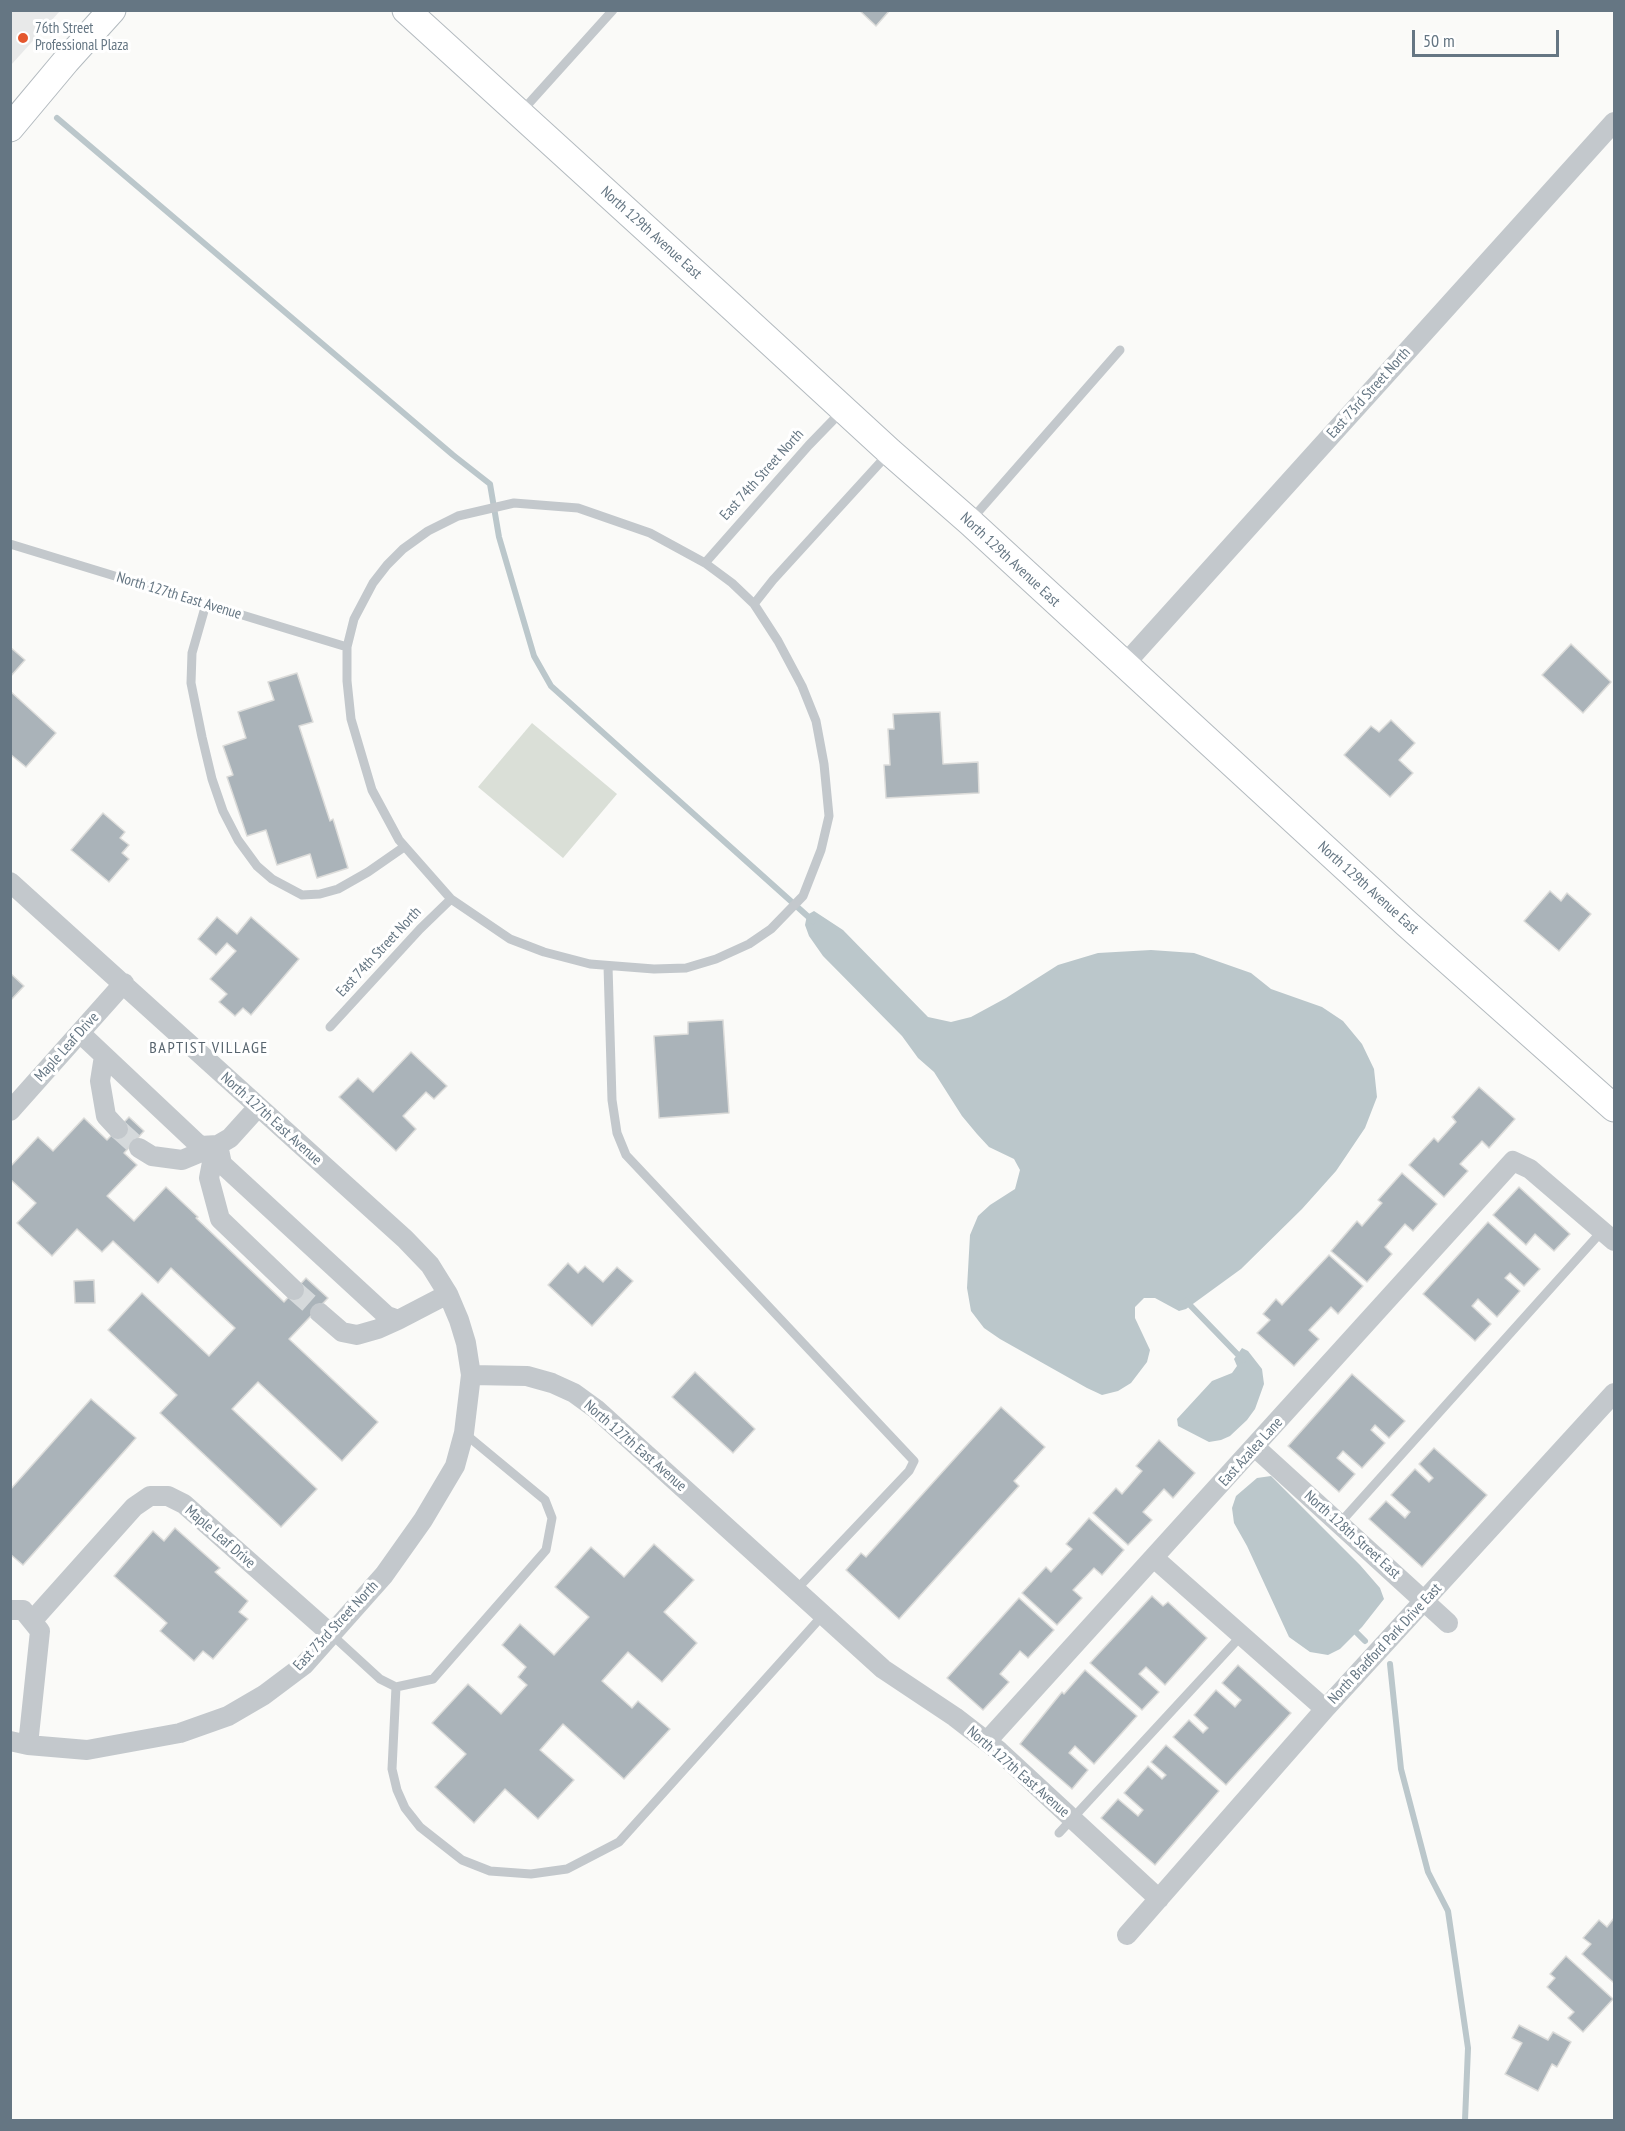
<!DOCTYPE html>
<html>
<head>
<meta charset="utf-8">
<style>
  body { margin:0 }
  #map { position:relative; width:1625px; height:2131px; overflow:hidden; background:#fafaf8; font-family:"PT Sans Narrow",sans-serif }
  canvas { display:block }
  .frame { position:absolute; inset:0; border:12px solid #657683; pointer-events:none }
  .scale { position:absolute; left:1412px; top:30px; width:147px; height:27px; box-sizing:border-box; border:3px solid #657683; border-top:0; padding-left:8px; font-size:18px; line-height:21px; white-space:nowrap; color:#657683; -webkit-text-stroke:4px #fff; paint-order:stroke }
</style>
</head>
<body>
<div id="map">
<canvas width="1625" height="2131"></canvas>
<div class="frame"></div>
<div class="scale">50 m</div>
</div>
<script>
const c = document.querySelector('canvas').getContext('2d');
c.lineJoin = 'round';
function fill(path, color) {
  c.fillStyle = color;
  c.fill(path, 'evenodd');
}
function poly(rows) {
  const path = new Path2D();
  for (const r of rows) {
    path.moveTo(r[0], r[1]);
    for (let i = 2; i < r.length; i += 2) path.lineTo(r[i], r[i + 1]);
  }
  return path;
}
function stroke(path, color, width, dash) {
  c.strokeStyle = color;
  c.lineWidth = width;
  c.lineCap = dash ? 'butt' : 'round';
  c.setLineDash(dash || []);
  c.stroke(path);
}
function write(font, color, halo, rows, align = 'center') {
  c.font = font + ' "PT Sans Narrow",sans-serif';
  c.lineWidth = 6;
  c.setLineDash([]);
  c.textBaseline = 'middle';
  c.strokeStyle = halo;
  c.fillStyle = color;
  for (const [text, x, y, turn = 0] of rows) {
    c.save();
    c.translate(x, y);
    c.rotate((+turn || 0) * Math.PI / 180);
    c.textAlign = isNaN(turn) ? turn : align;
    if (halo) c.strokeText(text, 0, 0);
    c.fillText(text, 0, 0);
    c.restore();
  }
}
fill(poly([
  [11,10,60,11,11,65,10,11]
]), '#e8e9e9');
fill(poly([
  [532,723,617,794,563,858,478,787]
]), '#dadfd7');
fill(poly([
  [814,911,843,930,928,1017,951,1022,971,1017,1006,998,1058,965,1098,953,1151,950,1194,953,1251,973,1271,989,1322,1007,1343,1021,1362,1044,1374,1069,1377,1097,1365,1128,1336,1171,1302,1209,1241,1269,1186,1309,1179,1311,1155,1298,1144,1298,1135,1307,1135,1318,1150,1350,1147,1362,1131,1383,1118,1391,1102,1395,1087,1388,1000,1339,984,1328,971,1311,967,1288,970,1235,978,1216,990,1205,1015,1189,1020,1170,1014,1159,989,1147,977,1134,962,1116,934,1072,918,1058,902,1036,823,956,809,936,805,925,807,915],
  [1242,1348,1248,1351,1262,1369,1264,1384,1255,1409,1247,1420,1230,1436,1221,1440,1209,1442,1178,1426,1177,1419,1212,1381,1232,1373,1237,1366,1234,1359],
  [1271,1476,1360,1565,1380,1588,1384,1599,1362,1627,1340,1649,1328,1655,1310,1652,1289,1637,1247,1546,1234,1523,1232,1508,1236,1496,1257,1478]
]), '#bbc7cb');
stroke(poly([
  [57,118,453,455,490,484,499,537,534,656,551,686,813,921],
  [1186,1301,1243,1360],
  [1351,1627,1365,1641],
  [1390,1664,1401,1769,1428,1872,1448,1911,1468,2048,1465,2120]
]), '#bbc7cb', 6);
const building = poly([
  [859,10,890,10,876,26,859,10],
  [1571,644,1611,682,1583,713,1542,675,1571,644],
  [10,647,25,660,10,677,10,647],
  [297,673,313,722,299,726,330,821,333,819,348,868,317,878,310,854,277,865,266,830,247,836,227,777,233,775,223,746,246,738,238,712,274,700,268,682,297,673],
  [10,691,56,733,26,767,10,754,10,691],
  [940,712,943,764,978,762,979,793,886,798,884,765,890,765,888,729,894,729,893,714,940,712],
  [1391,720,1415,743,1399,760,1413,773,1390,797,1344,755,1371,726,1379,732,1391,720],
  [103,813,125,832,120,838,129,845,122,853,129,859,109,882,71,850,103,813],
  [1550,891,1561,901,1567,893,1591,914,1559,951,1524,921,1550,891],
  [217,917,237,934,251,917,299,959,251,1015,243,1008,235,1016,219,1002,227,994,210,979,236,951,227,943,216,955,198,939,217,917],
  [10,973,24,986,10,1001,10,973],
  [723,1020,729,1113,659,1118,654,1036,688,1034,688,1022,723,1020],
  [411,1052,447,1086,434,1099,426,1092,403,1116,416,1129,396,1151,339,1097,358,1078,373,1092,411,1052],
  [1479,1087,1515,1119,1489,1148,1482,1141,1460,1164,1468,1171,1444,1197,1409,1165,1434,1138,1438,1142,1456,1122,1452,1117,1479,1087],
  [129,1117,144,1131,124,1153,137,1165,107,1196,134,1221,166,1187,198,1217,196,1218,284,1302,306,1278,328,1298,289,1339,378,1422,342,1461,258,1382,232,1409,317,1489,281,1527,160,1413,177,1395,108,1330,142,1293,209,1356,235,1328,171,1268,158,1283,113,1241,102,1252,77,1229,52,1256,17,1223,36,1203,10,1179,10,1167,38,1137,53,1151,84,1118,107,1140,129,1117],
  [1402,1173,1437,1204,1413,1231,1405,1224,1385,1247,1392,1254,1367,1282,1331,1251,1357,1221,1362,1226,1382,1203,1378,1200,1402,1173],
  [1519,1187,1570,1234,1554,1251,1535,1234,1526,1245,1493,1215,1519,1187],
  [1488,1222,1540,1269,1524,1286,1510,1273,1505,1278,1520,1291,1497,1317,1478,1299,1472,1306,1491,1324,1475,1341,1423,1294,1488,1222],
  [1329,1255,1363,1286,1338,1314,1331,1307,1309,1330,1319,1339,1294,1366,1257,1333,1270,1320,1263,1314,1276,1299,1282,1305,1329,1255],
  [568,1263,578,1273,585,1266,603,1282,617,1267,633,1281,592,1326,548,1285,568,1263],
  [94,1280,95,1303,75,1303,74,1281,94,1280],
  [695,1372,755,1429,733,1453,672,1397,695,1372],
  [1352,1374,1405,1421,1389,1438,1375,1425,1371,1430,1385,1443,1362,1468,1343,1451,1337,1458,1355,1474,1339,1492,1288,1446,1352,1374],
  [91,1399,136,1438,23,1565,10,1554,10,1490,91,1399],
  [1001,1407,1045,1447,1014,1481,1019,1486,899,1619,846,1570,861,1553,866,1557,1001,1407],
  [1159,1440,1195,1473,1173,1498,1164,1489,1143,1512,1152,1520,1128,1545,1093,1513,1116,1488,1122,1494,1142,1471,1136,1466,1159,1440],
  [1434,1448,1487,1495,1422,1567,1369,1519,1386,1501,1405,1518,1410,1512,1391,1495,1415,1469,1429,1482,1433,1478,1419,1464,1434,1448],
  [1089,1518,1124,1550,1102,1575,1094,1568,1073,1590,1082,1598,1057,1625,1022,1593,1046,1567,1051,1572,1072,1549,1066,1544,1089,1518],
  [175,1528,220,1568,215,1572,248,1601,239,1612,248,1619,213,1659,203,1651,194,1661,160,1631,167,1623,114,1576,153,1531,164,1541,175,1528],
  [654,1544,694,1580,664,1612,697,1643,662,1682,628,1652,602,1681,632,1708,638,1701,670,1729,624,1779,563,1724,540,1750,574,1780,538,1819,505,1789,474,1823,435,1787,466,1754,432,1723,468,1684,501,1714,527,1685,518,1677,526,1667,502,1645,520,1624,554,1655,589,1617,555,1587,591,1547,624,1577,654,1544],
  [1152,1596,1163,1606,1168,1602,1207,1638,1165,1685,1146,1667,1139,1674,1159,1692,1142,1710,1090,1663,1152,1596],
  [1019,1598,1054,1630,1028,1658,1020,1651,1000,1674,1009,1682,983,1710,947,1678,1019,1598],
  [1238,1665,1291,1713,1226,1785,1173,1737,1189,1720,1203,1733,1208,1728,1194,1715,1216,1690,1235,1707,1241,1700,1222,1683,1238,1665],
  [1085,1670,1137,1716,1094,1764,1075,1746,1069,1753,1088,1770,1072,1789,1020,1744,1062,1692,1064,1694,1085,1670],
  [1166,1745,1219,1791,1155,1865,1101,1818,1118,1799,1138,1816,1143,1810,1124,1793,1148,1766,1162,1779,1166,1775,1151,1762,1166,1745],
  [1614,1918,1614,1983,1582,1954,1591,1944,1583,1938,1599,1920,1607,1927,1614,1918],
  [1566,1956,1613,1999,1583,2032,1568,2018,1574,2012,1547,1987,1555,1978,1550,1974,1566,1956],
  [1519,2025,1548,2040,1553,2032,1571,2042,1557,2067,1552,2064,1538,2091,1505,2074,1522,2043,1512,2038,1519,2025]
]);
fill(building, '#aab3b9');
stroke(building, '#dcdcda', 1.5);
stroke(poly([
  [118,1129,139,1148],
  [294,1290,320,1313]
]), '#d5d9db', 20, [20, 10]);
const secondary = poly([
  [406,10,730,305,890,452,970,522,1406,923,1614,1108],
  [10,128,66,61,112,10]
]);
stroke(secondary, '#b3babf', 29);
stroke(poly([
  [522,111,613,10],
  [514,503,578,508,650,533,705,563,732,583,754,604,778,641,802,686,816,721,824,764,829,816,821,850,803,896,771,929,749,944,716,959,686,968,654,969,590,964,544,952,510,939,451,899,399,840,372,790,351,719,347,681,347,647,354,619,373,583,387,565,403,549,428,531,458,516,514,503],
  [971,520,1120,350],
  [10,544,347,647],
  [705,563,809,445,842,411],
  [206,604,192,653,191,683,202,737,212,779,223,811,238,840,257,866,272,879,302,895,320,894,338,889,368,872,404,847],
  [754,604,773,580,888,454],
  [608,966,612,1100,617,1133,626,1155,914,1461,909,1471,796,1590],
  [330,1027,420,929,451,899],
  [1339,1524,1602,1231],
  [332,1635,380,1679,396,1687,392,1769,397,1790,405,1808,420,1827,462,1860,490,1871,531,1874,567,1869,619,1842,823,1615],
  [396,1687,433,1679,546,1550,552,1518,545,1500,464,1433],
  [1059,1833,1241,1636]
]), '#c3c8cc', 9);
stroke(poly([
  [1124,665,1614,122],
  [10,882,405,1239,430,1265,448,1294,459,1320,466,1343,471,1375,464,1433,455,1466,423,1520,384,1575,304,1665,264,1695,228,1716,180,1733,87,1750,28,1745,10,1741],
  [80,1033,200,1146,218,1145,230,1138,258,1107],
  [104,1056,100,1081,106,1116,118,1129],
  [10,1111,124,983],
  [215,1147,209,1178,220,1219,294,1290],
  [139,1148,152,1156,182,1160,218,1145,222,1164,387,1316,398,1320,448,1294],
  [320,1313,342,1332,357,1335,378,1329,398,1320],
  [471,1375,527,1376,552,1383,574,1393,596,1409,883,1669,955,1717,999,1751,1159,1899],
  [1255,1447,1448,1623],
  [1154,1558,1325,1709],
  [10,1610,23,1610,40,1631,28,1745],
  [32,1621,134,1507,150,1496,168,1496,184,1504,332,1635],
  [987,1741,1513,1161,1530,1169,1614,1241],
  [1127,1935,1325,1709,1614,1393]
]), '#c3c8cc', 20);
stroke(secondary, '#fff', 27);
for (const [x, y, r, color] of [
  [23,38,6,"#e4572e"]
]) {
  const dot = new Path2D();
  dot.arc(x, y, r, 0, 2 * Math.PI);
  c.fillStyle = color;
  c.fill(dot);
  stroke(dot, '#fff', 2);
}
write('15px', '#657683', '#fff', [
  ["76th Street",35,29],
  ["Professional Plaza",35,46]
], 'left');
write('15px', '#657683', '#fff', [
  ["North 129th Avenue East",651,233,42],
  ["East 73rd Street North",1369,393,-48],
  ["East 74th Street North",762,475,-48],
  ["North 129th Avenue East",1010,560,43],
  ["North 127th East Avenue",179,596,17],
  ["North 129th Avenue East",1368,888,42],
  ["East 74th Street North",379,952,-47],
  ["Maple Leaf Drive",67,1047,-48],
  ["North 127th East Avenue",271,1119,42],
  ["North 127th East Avenue",635,1446,41],
  ["East Azalea Lane",1251,1452,-48],
  ["North 128th Street East",1352,1535,42],
  ["Maple Leaf Drive",220,1537,41],
  ["East 73rd Street North",336,1626,-47],
  ["North Bradford Park Drive East",1385,1644,-47],
  ["North 127th East Avenue",1018,1772,41]
]);
c.letterSpacing = '1.5px';
write('16px', '#57646e', '#fff', [
  ["BAPTIST VILLAGE",209,1048]
]);
c.letterSpacing = '0px';
</script>
</body>
</html>
